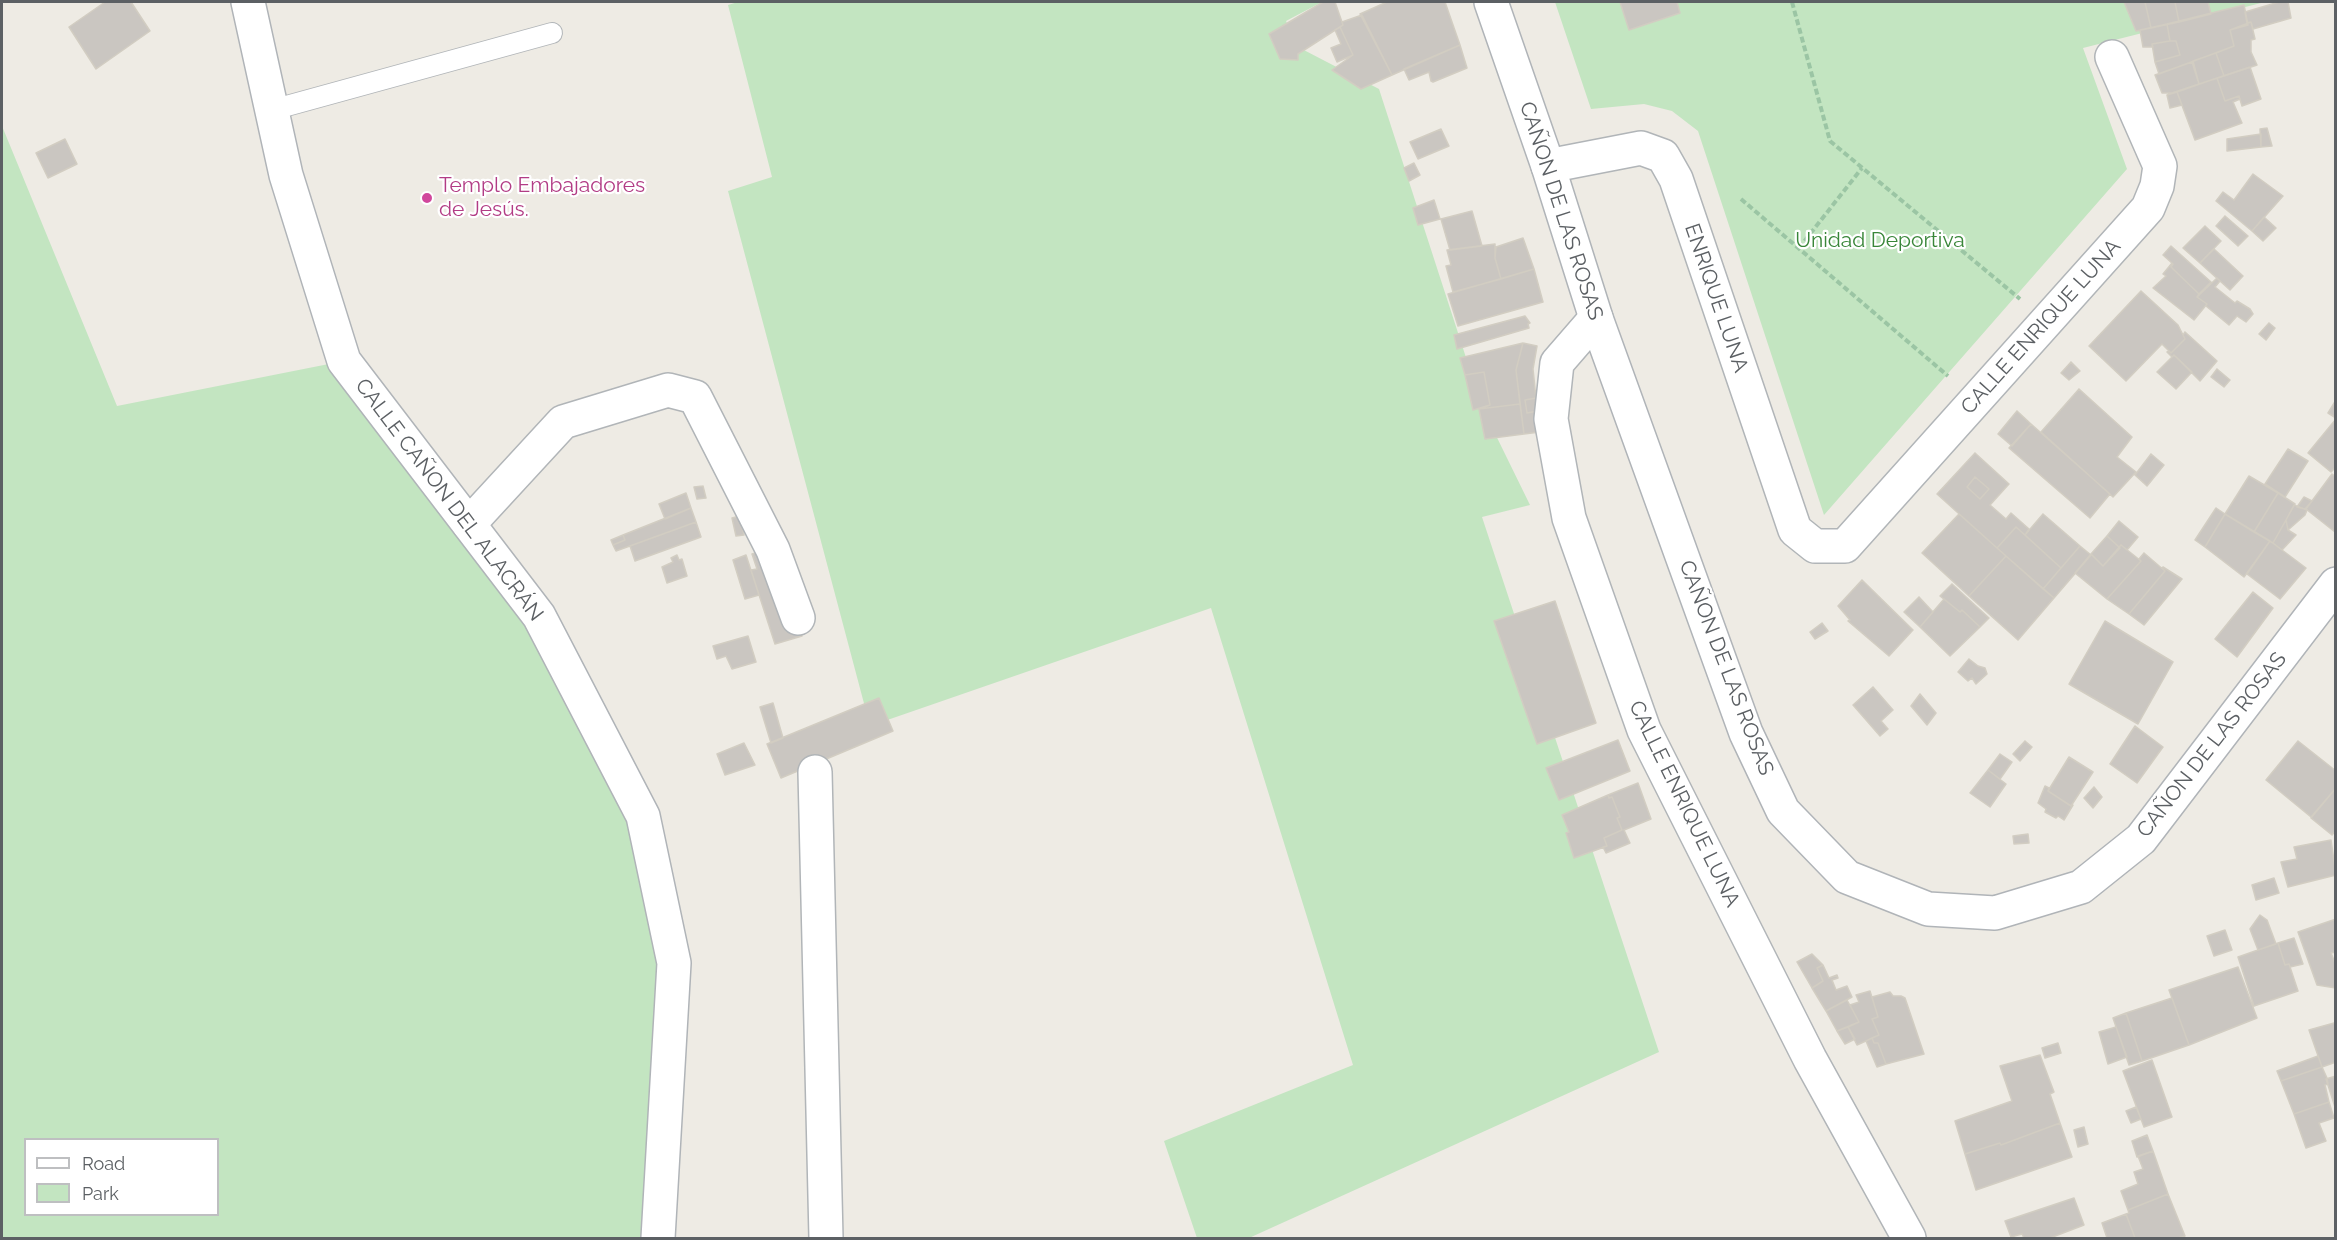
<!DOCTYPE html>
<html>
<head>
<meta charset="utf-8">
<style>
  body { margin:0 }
  #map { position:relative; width:2337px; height:1240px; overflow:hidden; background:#eeebe4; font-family:Raleway,sans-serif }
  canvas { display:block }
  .frame { position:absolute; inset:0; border:3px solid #5c6064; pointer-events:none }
  .legend { position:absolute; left:24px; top:1138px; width:195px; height:78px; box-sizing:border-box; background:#fff; border:2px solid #bebfc1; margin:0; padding:8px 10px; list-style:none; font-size:18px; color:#5c6064 }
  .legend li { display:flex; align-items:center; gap:12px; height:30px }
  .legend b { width:30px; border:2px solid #bebfc1 }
</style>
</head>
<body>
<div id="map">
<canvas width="2337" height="1240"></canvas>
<div class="frame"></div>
<ul class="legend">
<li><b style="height:8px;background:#fff"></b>Road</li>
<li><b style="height:16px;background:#c3e5c1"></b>Park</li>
</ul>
</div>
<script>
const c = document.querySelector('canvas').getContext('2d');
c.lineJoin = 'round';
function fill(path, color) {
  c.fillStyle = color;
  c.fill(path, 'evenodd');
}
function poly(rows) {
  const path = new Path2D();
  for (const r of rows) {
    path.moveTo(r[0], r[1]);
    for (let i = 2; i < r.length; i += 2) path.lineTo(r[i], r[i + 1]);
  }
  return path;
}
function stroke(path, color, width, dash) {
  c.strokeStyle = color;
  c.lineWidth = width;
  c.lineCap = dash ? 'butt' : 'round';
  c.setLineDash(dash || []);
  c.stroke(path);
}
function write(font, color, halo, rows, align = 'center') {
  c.font = font + ' Raleway,sans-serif';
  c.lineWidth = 4.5;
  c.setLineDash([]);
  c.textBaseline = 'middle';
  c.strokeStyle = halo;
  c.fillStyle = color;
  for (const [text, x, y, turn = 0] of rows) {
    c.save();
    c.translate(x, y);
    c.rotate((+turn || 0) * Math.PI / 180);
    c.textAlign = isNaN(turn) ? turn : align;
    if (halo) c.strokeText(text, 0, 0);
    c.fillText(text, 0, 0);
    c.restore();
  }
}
fill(poly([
  [738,2,1322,2,1286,21,1298,47,1379,89,1482,407,1530,505,1482,517,1659,1052,1249,1238,1197,1238,1164,1141,1353,1065,1211,608,870,726,728,191,772,177,728,5],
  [1555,2,2265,2,2083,48,2127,169,1824,515,1698,131,1672,111,1644,104,1591,109],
  [2,126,117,406,344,361,469,524,643,816,674,963,658,1238,2,1238],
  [26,1140,218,1140,218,1214,26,1214]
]), '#c3e5c1');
const building = poly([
  [105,2,131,2,150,31,96,69,69,27,105,2],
  [1323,2,1335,2,1343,25,1298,54,1298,60,1280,59,1269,34,1323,2],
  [1387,2,1445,2,1460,45,1392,75,1360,14,1387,2],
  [1620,2,1677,2,1680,13,1629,30,1620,2],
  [2124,2,2145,2,2151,28,2136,31,2124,2],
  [2145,2,2175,2,2179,22,2151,28,2145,2],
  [2175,2,2208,2,2211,14,2179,22,2175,2],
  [2279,2,2288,2,2291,18,2253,29,2251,22,2247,23,2245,12,2279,2],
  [2244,5,2248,25,2230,30,2234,46,2159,74,2155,62,2180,55,2176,41,2170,41,2167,24,2244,5],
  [1362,15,1392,75,1361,89,1332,70,1353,55,1340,27,1343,25,1342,22,1362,15],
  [2251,22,2255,39,2251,40,2251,52,2257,65,2224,76,2216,53,2234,46,2230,30,2251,22],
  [2167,24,2170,41,2152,44,2153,47,2143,47,2140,30,2167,24],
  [1340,27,1353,55,1337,62,1331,48,1341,44,1335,30,1340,27],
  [2170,41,2176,41,2180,55,2155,62,2152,44,2170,41],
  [1460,45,1467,68,1433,82,1431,81,1429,72,1409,80,1404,69,1460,45],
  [2216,53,2224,76,2199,84,2193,61,2216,53],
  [2192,62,2199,84,2172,93,2162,93,2155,75,2192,62],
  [2250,67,2261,99,2242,106,2239,96,2225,101,2217,78,2250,67],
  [2217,78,2225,101,2239,96,2240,99,2233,102,2242,123,2195,140,2177,92,2217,78],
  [2177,92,2182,105,2170,108,2167,95,2177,92],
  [2267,128,2272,146,2261,147,2260,129,2267,128],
  [1441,129,1449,146,1418,159,1410,142,1441,129],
  [2261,134,2261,147,2227,151,2227,139,2261,134],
  [65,139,77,164,48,178,36,153,65,139],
  [1414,163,1420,175,1409,181,1404,168,1414,163],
  [2253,174,2283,196,2252,231,2216,201,2223,192,2234,200,2253,174],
  [1434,200,1440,219,1418,225,1413,208,1434,200],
  [1472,211,1482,246,1450,250,1441,219,1472,211],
  [2225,216,2248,236,2238,246,2216,226,2225,216],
  [2264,217,2276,228,2263,241,2252,231,2264,217],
  [2205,226,2221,241,2200,263,2183,248,2205,226],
  [1523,238,1534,269,1501,279,1495,258,1496,247,1523,238],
  [1495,244,1495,258,1501,279,1453,292,1446,266,1451,265,1447,250,1495,244],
  [2171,246,2211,282,2199,294,2171,267,2173,264,2163,255,2171,246],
  [2214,249,2243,276,2230,290,2200,263,2214,249],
  [2172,263,2171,267,2199,294,2197,297,2207,304,2194,320,2153,288,2166,276,2163,274,2172,263],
  [1534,269,1543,302,1458,326,1448,294,1534,269],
  [2217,278,2220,281,2215,287,2235,303,2237,301,2250,309,2253,314,2246,322,2237,316,2229,325,2206,306,2207,304,2197,297,2217,278],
  [2141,291,2178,325,2185,339,2171,353,2162,344,2126,381,2089,346,2141,291],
  [1525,316,1530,323,1528,324,1529,328,1457,349,1454,335,1525,316],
  [2269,323,2275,328,2266,340,2259,334,2269,323],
  [2185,332,2217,361,2200,381,2174,355,2172,357,2167,352,2169,351,2171,353,2185,339,2183,335,2185,332],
  [1523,343,1537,346,1533,369,1536,398,1525,400,1527,413,1538,411,1540,432,1524,434,1516,370,1523,343],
  [1523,343,1516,370,1520,404,1479,409,1490,405,1484,372,1465,375,1460,358,1523,343],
  [2174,355,2192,372,2176,389,2157,372,2174,355],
  [2071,362,2080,371,2069,380,2061,373,2071,362],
  [2217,369,2230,380,2224,387,2211,377,2217,369],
  [1484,372,1490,405,1473,410,1465,375,1484,372],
  [2079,389,2132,437,2117,457,2136,472,2113,497,2041,432,2079,389],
  [1536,398,1538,411,1527,413,1525,400,1536,398],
  [2336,400,2336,418,2328,413,2336,400],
  [1520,404,1524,434,1485,439,1479,409,1520,404],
  [2017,411,2031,424,2012,446,1998,434,2017,411],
  [2336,419,2336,467,2331,472,2308,453,2336,419],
  [2031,424,2110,494,2090,518,2009,448,2031,424],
  [2288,449,2308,461,2285,497,2265,484,2288,449],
  [1975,453,2009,484,1990,505,2006,519,2011,513,2029,529,2025,535,2016,527,1997,548,1937,494,1975,453],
  [1975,477,1989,489,1980,499,1967,487,1975,477],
  [2151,454,2164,465,2147,486,2135,475,2151,454],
  [2332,474,2336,477,2335,532,2306,509,2332,474],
  [2249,476,2278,493,2254,532,2225,514,2249,476],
  [1975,477,1989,489,1980,499,1967,487,1975,477],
  [703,486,706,498,697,499,694,487,703,486],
  [686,493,691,508,665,519,659,504,686,493],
  [2278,493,2295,504,2273,543,2254,532,2278,493],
  [2304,497,2312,501,2305,509,2297,507,2304,497],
  [2294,505,2307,510,2305,515,2288,530,2286,520,2294,505],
  [691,508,696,522,616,551,613,545,625,540,623,535,691,508],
  [2216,508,2225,514,2205,547,2195,540,2216,508],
  [1959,514,2006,556,1969,596,1922,553,1959,514],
  [2043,514,2080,546,2061,568,2025,535,2043,514],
  [2225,514,2270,541,2244,577,2205,547,2225,514],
  [740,516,744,535,736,536,732,518,740,516],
  [2286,520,2288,530,2296,535,2282,550,2273,543,2286,520],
  [2119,521,2138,537,2127,550,2121,545,2119,547,2107,536,2119,521],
  [696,522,701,537,635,561,630,546,696,522],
  [2016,527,2061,568,2043,589,1997,548,2016,527],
  [623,535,625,540,613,545,611,540,623,535],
  [2107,536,2120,548,2103,566,2091,554,2107,536],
  [2270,541,2306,568,2280,599,2247,574,2270,541],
  [2121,545,2141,561,2107,599,2075,573,2091,554,2103,566,2121,545],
  [2080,546,2091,555,2054,598,2043,589,2080,546],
  [774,547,783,565,802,636,775,644,751,570,757,569,752,554,774,547],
  [2144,553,2165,571,2129,614,2107,599,2141,561,2139,559,2144,553],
  [677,555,679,560,682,559,687,576,667,583,662,567,673,562,671,558,677,555],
  [746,555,759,595,745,599,733,560,746,555],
  [2006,556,2054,598,2018,640,1969,596,2006,556],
  [2163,567,2182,579,2144,625,2129,614,2165,571,2162,568,2163,567],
  [1862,580,1913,630,1889,656,1848,621,1850,620,1838,606,1862,580],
  [1952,584,1989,618,1980,627,1962,610,1960,612,1940,596,1952,584],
  [2253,592,2273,608,2237,657,2215,639,2253,592],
  [1919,597,1933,612,1920,627,1904,612,1919,597],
  [1944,599,1960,612,1962,610,1980,627,1950,656,1920,627,1944,599],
  [1555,601,1596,723,1537,744,1494,621,1555,601],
  [2105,621,2173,662,2138,724,2069,684,2105,621],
  [1822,623,1828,631,1815,639,1810,632,1822,623],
  [748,636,756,662,732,669,726,656,717,659,713,646,748,636],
  [1969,659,1978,666,1985,668,1987,674,1976,684,1972,678,1968,681,1958,672,1969,659],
  [1873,687,1893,710,1881,721,1888,729,1880,736,1853,705,1873,687],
  [1920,694,1936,713,1927,725,1911,706,1920,694],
  [879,698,893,731,781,778,767,744,879,698],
  [773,703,783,738,771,743,760,707,773,703],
  [2135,726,2163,747,2137,783,2110,764,2135,726],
  [1618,740,1630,771,1559,800,1546,768,1618,740],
  [2025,741,2032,747,2020,761,2013,754,2025,741],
  [2298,741,2336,771,2336,788,2311,817,2266,780,2298,741],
  [744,743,755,765,725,775,717,754,744,743],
  [2000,754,2012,762,2000,779,1988,770,2000,754],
  [2069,757,2093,772,2071,806,2048,791,2069,757],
  [1988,770,2006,784,1990,807,1970,793,1988,770],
  [1638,783,1651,819,1624,830,1630,843,1606,853,1603,847,1607,846,1604,838,1622,830,1617,818,1620,817,1612,797,1609,798,1608,795,1638,783],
  [2045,786,2049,788,2048,791,2071,806,2073,805,2064,820,2058,816,2056,818,2045,812,2046,809,2038,803,2045,786],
  [2094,787,2102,797,2093,808,2084,798,2094,787],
  [2336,788,2336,830,2332,835,2311,818,2336,788],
  [1608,795,1609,798,1612,797,1620,817,1617,818,1622,830,1604,838,1607,846,1574,858,1566,833,1569,832,1562,815,1608,795],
  [2028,834,2029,843,2014,844,2013,836,2028,834],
  [2331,840,2336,875,2288,887,2281,862,2297,859,2294,847,2331,840],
  [2274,878,2279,893,2256,900,2252,885,2274,878],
  [2260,915,2267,920,2276,944,2258,950,2250,929,2260,915],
  [2336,919,2336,952,2331,953,2336,965,2336,988,2317,985,2298,932,2336,919],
  [2225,930,2232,950,2214,956,2207,936,2225,930],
  [2294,938,2303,964,2290,967,2289,964,2285,965,2278,943,2294,938],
  [2278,943,2285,965,2289,964,2298,991,2254,1006,2238,957,2278,943],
  [1812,954,1823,965,1817,968,1823,981,1812,988,1797,962,1812,954],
  [1823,965,1829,978,1837,975,1838,978,1832,980,1836,990,1847,986,1852,997,1826,1011,1812,988,1823,981,1817,968,1823,965],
  [2238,967,2257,1018,2189,1045,2169,990,2238,967],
  [1870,991,1878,1017,1872,1019,1879,1035,1857,1045,1848,1027,1859,1022,1850,1005,1859,1002,1856,995,1870,991],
  [1890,992,1893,996,1901,996,1905,998,1924,1054,1886,1064,1878,1043,1874,1043,1872,1038,1879,1035,1872,1019,1878,1017,1872,997,1890,992],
  [2172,998,2189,1045,2142,1061,2126,1013,2172,998],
  [1847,1000,1859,1022,1837,1031,1826,1011,1847,1000],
  [2126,1013,2142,1061,2129,1065,2113,1018,2126,1013],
  [2334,1023,2336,1028,2336,1062,2322,1067,2309,1030,2334,1023],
  [1848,1027,1855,1039,1845,1044,1837,1031,1848,1027],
  [2116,1027,2127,1057,2108,1064,2099,1032,2116,1027],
  [1872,1038,1874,1043,1878,1043,1886,1064,1877,1067,1866,1041,1872,1038],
  [2058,1043,2061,1053,2045,1058,2042,1048,2058,1043],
  [2040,1055,2054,1092,2050,1094,2060,1123,2001,1145,2000,1143,1965,1154,1955,1121,2012,1101,2000,1066,2040,1055],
  [2318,1056,2322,1067,2281,1081,2277,1071,2318,1056],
  [2152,1060,2172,1117,2144,1127,2123,1071,2152,1060],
  [2322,1067,2327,1078,2328,1084,2325,1085,2329,1102,2294,1114,2281,1081,2322,1067],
  [2336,1076,2336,1107,2335,1107,2326,1079,2336,1076],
  [2329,1102,2334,1118,2319,1123,2326,1141,2306,1148,2294,1114,2329,1102],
  [2136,1107,2141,1119,2131,1123,2126,1111,2136,1107],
  [2060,1123,2072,1157,1976,1190,1965,1154,2000,1143,2001,1145,2060,1123],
  [2084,1127,2088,1144,2078,1147,2074,1130,2084,1127],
  [2147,1135,2153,1151,2137,1157,2132,1141,2147,1135],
  [2153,1151,2168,1194,2128,1210,2121,1191,2138,1184,2134,1172,2143,1169,2138,1156,2153,1151],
  [2168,1194,2185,1236,2178,1238,2135,1238,2126,1214,2129,1213,2128,1210,2168,1194],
  [2074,1198,2084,1225,2050,1238,2024,1238,2022,1234,2011,1237,2005,1221,2074,1198],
  [2126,1214,2135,1238,2107,1238,2102,1223,2126,1214]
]);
fill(building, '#cac6c1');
stroke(building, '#d2cdc2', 1.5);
const lane = poly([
  [272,110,552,33]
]);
const street = poly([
  [1548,166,1641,148,1663,156,1676,179,1795,530,1815,546,1845,546,2148,208,2157,186,2160,166,2112,57],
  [1596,318,1557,363,1551,419,1569,518,1644,730,1810,1059,1909,1238],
  [469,524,563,422,668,390,695,397,773,550,798,618],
  [815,772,826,1238]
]);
const secondary = poly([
  [248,2,286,175,344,361,539,616,643,816,674,963,658,1238],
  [1491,2,1548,166,1596,318,1746,733,1783,811,1847,877,1928,909,1995,913,2081,887,2141,839,2336,584]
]);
stroke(lane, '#b1b5b8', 22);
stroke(street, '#b1b5b8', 36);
stroke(secondary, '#b0b4b8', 36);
stroke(poly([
  [1792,2,1830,141,2020,299],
  [1741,199,1948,376],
  [1799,248,1862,168]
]), '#9bc5a4', 4, [6, 3]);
stroke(lane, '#fff', 20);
stroke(street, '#fff', 33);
stroke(secondary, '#fff', 33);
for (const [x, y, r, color] of [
  [427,198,6,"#d1479c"]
]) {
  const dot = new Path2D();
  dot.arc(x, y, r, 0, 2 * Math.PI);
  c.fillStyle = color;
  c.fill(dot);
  stroke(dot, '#fff', 2);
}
write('21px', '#b23c85', '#fff', [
  ["Templo Embajadores",439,186],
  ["de Jesús.",439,210]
], 'left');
write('21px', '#5c6064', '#fff', [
  ["CAÑON DE LAS ROSAS",1561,211,72],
  ["ENRIQUE LUNA",1716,298,71],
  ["CALLE ENRIQUE LUNA",2041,327,-48],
  ["CALLE CAÑON DEL ALACRÁN",449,500,53],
  ["CAÑON DE LAS ROSAS",1726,668,69],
  ["CAÑON DE LAS ROSAS",2212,745,-52],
  ["CALLE ENRIQUE LUNA",1684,804,64]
]);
write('21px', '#398639', '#fff', [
  ["Unidad Deportiva",1880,241]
]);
</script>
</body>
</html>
